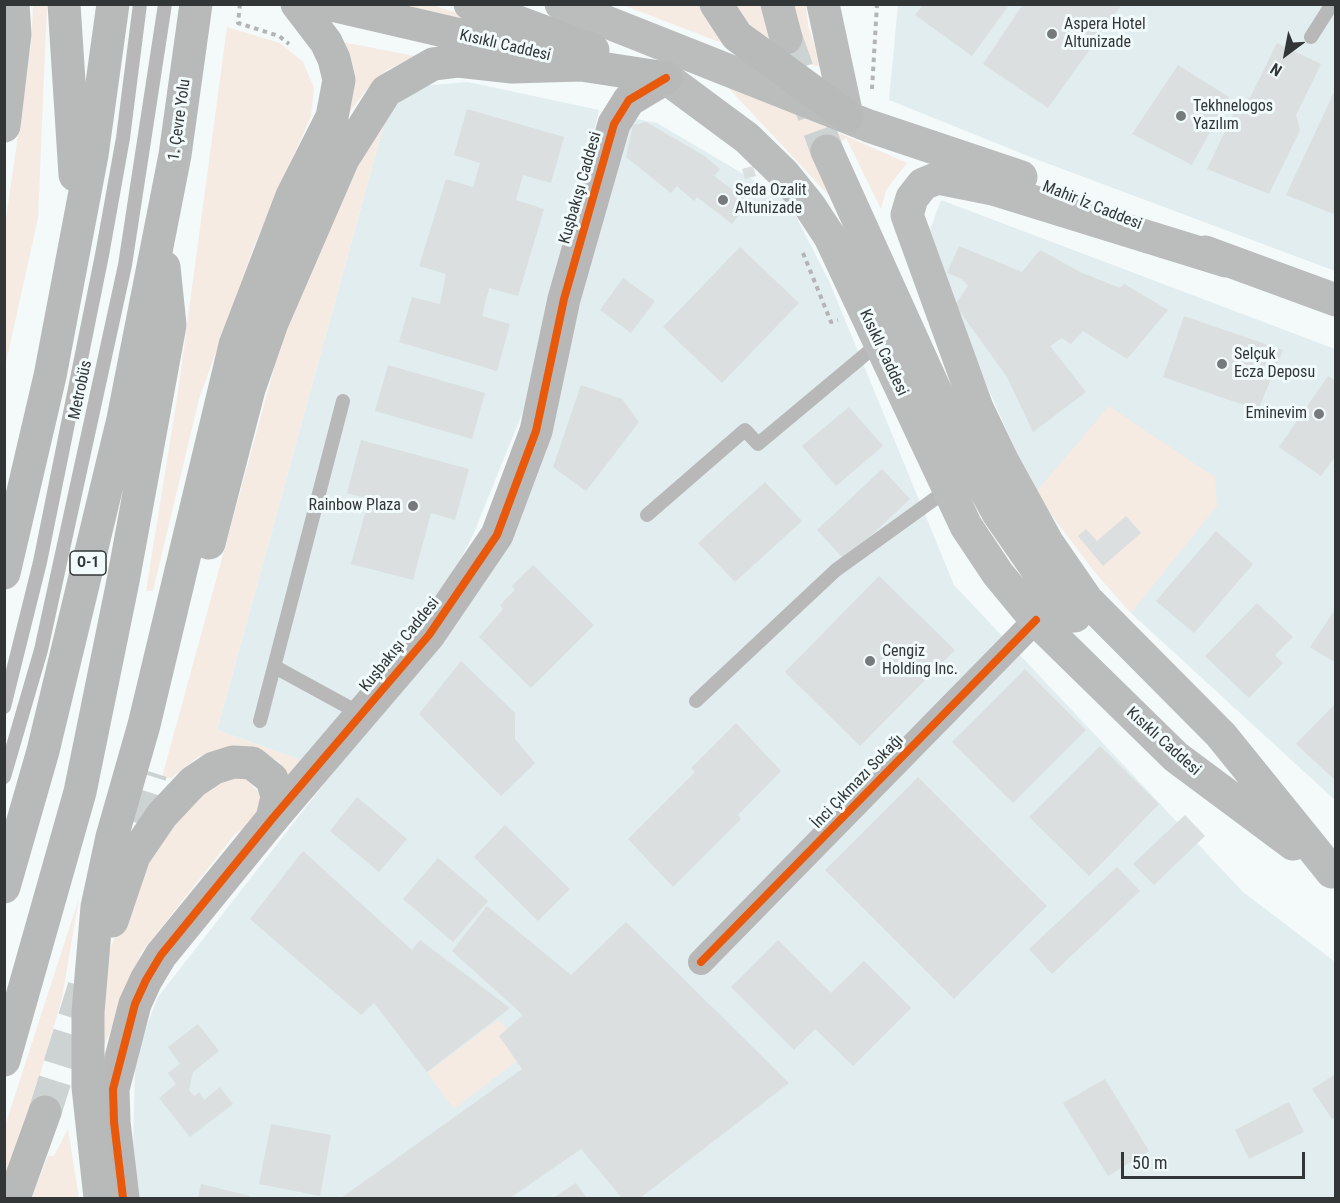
<!DOCTYPE html>
<html>
<head>
<meta charset="utf-8">
<style>
  body { margin:0 }
  #map { position:relative; width:1340px; height:1203px; overflow:hidden; background:#f4f9fa; font-family:"Roboto Condensed",sans-serif }
  canvas { display:block }
  .frame { position:absolute; inset:0; border:6px solid #323636; pointer-events:none }
  .north { position:absolute; left:1256px; top:24px; width:60px; height:60px; -webkit-text-stroke:4px #f2fbfc; paint-order:stroke; rotate:212deg; font-size:16px; font-weight:700; line-height:24px; text-align:center; color:#323636 }
  .north::after { content:''; display:block; margin:auto; width:21px; height:27px; background:#323636; clip-path:polygon(50% 0,100% 100%,50% 72%,0 100%) }
  .scale { position:absolute; left:1121px; top:1152px; width:184px; height:27px; box-sizing:border-box; border:3px solid #323636; border-top:0; padding-left:8px; font-size:18px; line-height:21px; white-space:nowrap; color:#323636; -webkit-text-stroke:4px #f2fbfc; paint-order:stroke }
</style>
</head>
<body>
<div id="map">
<canvas width="1340" height="1203"></canvas>
<div class="frame"></div>
<div class="north">N</div>
<div class="scale">50 m</div>
</div>
<script>
const c = document.querySelector('canvas').getContext('2d');
c.lineJoin = 'round';
function fill(path, color) {
  c.fillStyle = color;
  c.fill(path, 'evenodd');
}
function poly(rows) {
  const path = new Path2D();
  for (const r of rows) {
    path.moveTo(r[0], r[1]);
    for (let i = 2; i < r.length; i += 2) path.lineTo(r[i], r[i + 1]);
  }
  return path;
}
function stroke(path, color, width, dash) {
  c.strokeStyle = color;
  c.lineWidth = width;
  c.lineCap = dash ? 'butt' : 'round';
  c.setLineDash(dash || []);
  c.stroke(path);
}
function write(font, color, halo, rows, align = 'center') {
  c.font = font + ' "Roboto Condensed",sans-serif';
  c.lineWidth = 6;
  c.setLineDash([]);
  c.textBaseline = 'middle';
  c.strokeStyle = halo;
  c.fillStyle = color;
  for (const [text, x, y, turn = 0] of rows) {
    c.save();
    c.translate(x, y);
    c.rotate((+turn || 0) * Math.PI / 180);
    c.textAlign = isNaN(turn) ? turn : align;
    if (halo) c.strokeText(text, 0, 0);
    c.fillText(text, 0, 0);
    c.restore();
  }
}
fill(poly([
  [898,5,1335,5,1335,271,1033,158,889,100],
  [468,82,599,110,530,394,473,535,448,583,304,761,217,730,387,113,420,86],
  [631,118,657,123,757,182,785,195,829,281,954,585,1243,892,1335,962,1335,1198,132,1198,135,1068,143,1036,158,997,511,544,554,406,620,128],
  [941,200,1335,349,1335,800,1131,613,1094,571,1035,493,924,246]
]), '#e2edef');
fill(poly([
  [33,5,47,5,38,218,5,367,5,225,31,46],
  [398,5,432,5,503,27],
  [623,5,703,5,727,45],
  [731,5,806,5,808,25,821,67,791,60,759,41],
  [227,27,280,43,303,62,314,88,311,116,254,246,199,399,153,591,146,591,178,392],
  [342,42,415,56,387,70,366,90,349,113],
  [722,81,907,163,886,190,881,209,846,138,827,151,837,204],
  [387,113,217,730,304,761,291,780,279,761,250,749,227,748,198,757,171,778,162,777,275,365,308,271,362,157],
  [1109,406,1215,477,1217,506,1131,613,1094,571,1035,493],
  [243,775,258,792,261,804,255,822,236,833,141,953,103,1049,101,973,140,871,172,816,211,781],
  [79,898,62,998,5,1197,5,1126],
  [499,1019,525,1055,454,1109,427,1073],
  [68,1129,79,1198,31,1198,48,1156,54,1156]
]), '#f5ebe3');
fill(poly([
  [1023,4,1122,4,1048,108,983,64],
  [923,5,1009,5,972,56,915,15],
  [1277,43,1321,64,1296,115,1300,130,1269,194,1207,169,1239,102,1250,98],
  [1178,65,1229,97,1192,165,1132,134],
  [1336,88,1336,215,1286,195],
  [467,109,564,137,551,183,523,175,516,200,544,209,518,296,489,288,482,316,510,324,497,371,399,342,412,297,440,304,446,274,419,266,446,179,473,187,480,163,454,155],
  [646,122,703,155,720,169,714,176,749,202,732,224,697,197,694,201,677,186,671,193,626,157,633,125],
  [753,166,756,176,745,179,742,169],
  [959,246,1022,272,1040,250,1080,272,1120,288,1124,284,1168,310,1127,359,1083,331,1071,344,1062,338,1050,346,1086,392,1033,432,1007,377,955,305,968,286,962,279,947,273],
  [740,247,799,303,722,383,663,327],
  [623,278,655,301,631,333,600,310],
  [1184,316,1283,350,1258,410,1163,377],
  [388,365,485,393,472,439,375,411],
  [1328,376,1336,381,1336,455,1321,476,1279,447],
  [581,385,622,399,639,422,586,491,553,467],
  [849,407,883,446,836,486,802,446],
  [361,440,469,469,455,520,431,513,413,580,351,564,369,499,347,493],
  [882,469,910,499,845,560,817,530],
  [765,482,802,521,735,582,698,543],
  [1126,516,1141,533,1103,566,1078,536,1086,529,1097,541],
  [1216,531,1253,564,1194,633,1156,601],
  [533,565,594,625,531,688,479,637,503,609,500,605,515,590,512,586],
  [879,576,955,650,860,746,785,672],
  [1257,603,1293,637,1275,655,1283,663,1249,698,1205,656],
  [1336,608,1336,663,1310,647],
  [461,661,515,713,515,739,535,763,501,796,419,714],
  [1025,669,1086,730,1013,803,952,742],
  [1336,703,1336,781,1296,744],
  [736,723,781,771,738,815,741,819,673,887,628,839,695,772,691,768],
  [1100,746,1159,804,1089,876,1029,817],
  [918,777,1047,906,954,999,825,870],
  [357,797,407,839,379,872,330,831],
  [1185,815,1205,836,1154,885,1133,864],
  [505,825,570,889,538,921,474,857],
  [303,851,412,950,420,940,510,1008,427,1072,374,1003,361,1015,250,919],
  [438,858,488,901,453,942,403,899],
  [1117,867,1140,891,1052,974,1029,949],
  [487,906,571,975,626,922,789,1083,640,1198,622,1198,581,1149,510,1198,341,1198,522,1069,499,1036,523,1015,452,951],
  [778,940,831,993,864,961,911,1008,853,1066,815,1029,794,1050,731,987],
  [198,1024,219,1051,193,1072,189,1090,194,1096,199,1092,204,1100,220,1087,233,1104,190,1137,159,1098,176,1084,168,1073,180,1064,168,1047],
  [1336,1074,1336,1117,1332,1119,1312,1089],
  [1105,1079,1149,1151,1108,1176,1063,1103],
  [1289,1102,1304,1132,1249,1159,1235,1130],
  [271,1124,331,1135,320,1196,259,1184],
  [576,1183,587,1198,553,1198],
  [201,1184,250,1196,250,1198,198,1198]
]), '#dbdfe0');
stroke(poly([
  [786,38,827,151]
]), '#cdd2d3', 33, [33, 16]);
stroke(poly([
  [120,869,151,772],
  [45,1112,85,984]
]), '#cdd2d3', 33, [33, 16]);
stroke(poly([
  [240,4,238,23,279,36,289,44],
  [872,89,877,4],
  [803,253,831,322,838,320]
]), '#b3b4b3', 4, [4.5, 4.5]);
stroke(poly([
  [1311,37,1332,4],
  [647,515,745,430,758,444,879,343],
  [275,667,361,714],
  [696,701,836,570,947,490],
  [4,707,40,562,102,255,123,138,140,4],
  [260,721,343,401],
  [4,777,41,650,125,265,165,4]
]), '#b8b8b9', 14);
stroke(poly([
  [701,962,1036,620]
]), '#b8b8b9', 26);
stroke(poly([
  [123,1198,114,1122,113,1089,135,1004,146,980,161,955,272,819,429,635,497,535,536,431,564,299,614,124,629,100,666,78]
]), '#b8b8b9', 33);
stroke(poly([
  [561,4,869,126,1021,177],
  [777,4,786,38],
  [823,4,847,116],
  [666,78,747,138,784,174,809,205,830,237,966,526,998,574,1036,620,1176,757,1293,844],
  [827,151,955,434,998,513,1043,578,1075,616],
  [1205,252,1336,300],
  [1226,261,993,189,938,178,923,184,912,198,907,215,977,408,1003,462,1047,542,1087,600,1221,735,1332,872]
]), '#babdbc', 33);
stroke(poly([
  [64,4,75,175],
  [327,4,504,45,581,65,666,78],
  [470,4,593,50],
  [716,4,737,36,847,116],
  [4,126,15,34,13,4],
  [209,543,249,389,272,323,343,159,386,91,433,64,458,61,512,67,581,65],
  [4,573,50,376,92,155,113,4],
  [4,887,43,751,123,419,175,155,196,4],
  [112,921,134,856,162,815,193,782,214,768,233,762,252,763,272,779,277,797,272,819],
  [4,1060,80,792,123,581,170,325,164,267],
  [14,1198,45,1112],
  [100,1198,88,1087,88,1012,97,907,112,837,144,725,235,345,292,196,332,117,339,80,334,59,326,42,297,4]
]), '#b7bab9', 33);
stroke(poly([
  [701,962,1036,620],
  [123,1198,114,1122,113,1089,135,1004,146,980,161,955,272,819,429,635,497,535,536,431,564,299,614,124,629,100,666,78]
]), '#e8590c', 8);
for (const [x, y, r, color] of [
  [1052,34,6,"#767a7b"],
  [1181,116,6,"#767a7b"],
  [723,200,6,"#767a7b"],
  [1222,364,6,"#767a7b"],
  [1319,414,6,"#767a7b"],
  [413,506,6,"#767a7b"],
  [870,661,6,"#767a7b"]
]) {
  const dot = new Path2D();
  dot.arc(x, y, r, 0, 2 * Math.PI);
  c.fillStyle = color;
  c.fill(dot);
  stroke(dot, '#f2fbfc', 2);
}
for (const [x, y, w] of [
  [88,563,36]
]) {
  const box = new Path2D();
  box.roundRect(x - w / 2, y - 12, w, 24, 4.5);
  c.fillStyle = '#f2fbfc';
  c.fill(box);
  stroke(box, '#323636', 1.5);
}
write('bold 15px', '#323636', null, [
  ["O-1",88,563]
]);
write('16px', '#323636', '#f2fbfc', [
  ["Aspera Hotel",1064,25],
  ["Altunizade",1064,43],
  ["Tekhnelogos",1193,107],
  ["Yazılım",1193,125],
  ["Seda Ozalit",735,191],
  ["Altunizade",735,209],
  ["Selçuk",1234,355],
  ["Ecza Deposu",1234,373],
  ["Eminevim",1307,414,"right"],
  ["Rainbow Plaza",401,506,"right"],
  ["Cengiz",882,652],
  ["Holding Inc.",882,670]
], 'left');
write('16px', '#323636', '#f2fbfc', [
  ["Kısıklı Caddesi",505,46,13],
  ["1. Çevre Yolu",180,120,-82],
  ["Kuşbakışı Caddesi",581,188,-74],
  ["Mahir İz Caddesi",1092,206,22],
  ["Kısıklı Caddesi",883,353,65],
  ["Metrobüs",81,390,-78],
  ["Kuşbakışı Caddesi",400,645,-51],
  ["Kısıklı Caddesi",1163,742,42],
  ["İnci Çıkmazı Sokağı",858,782,-46]
]);
</script>
</body>
</html>
